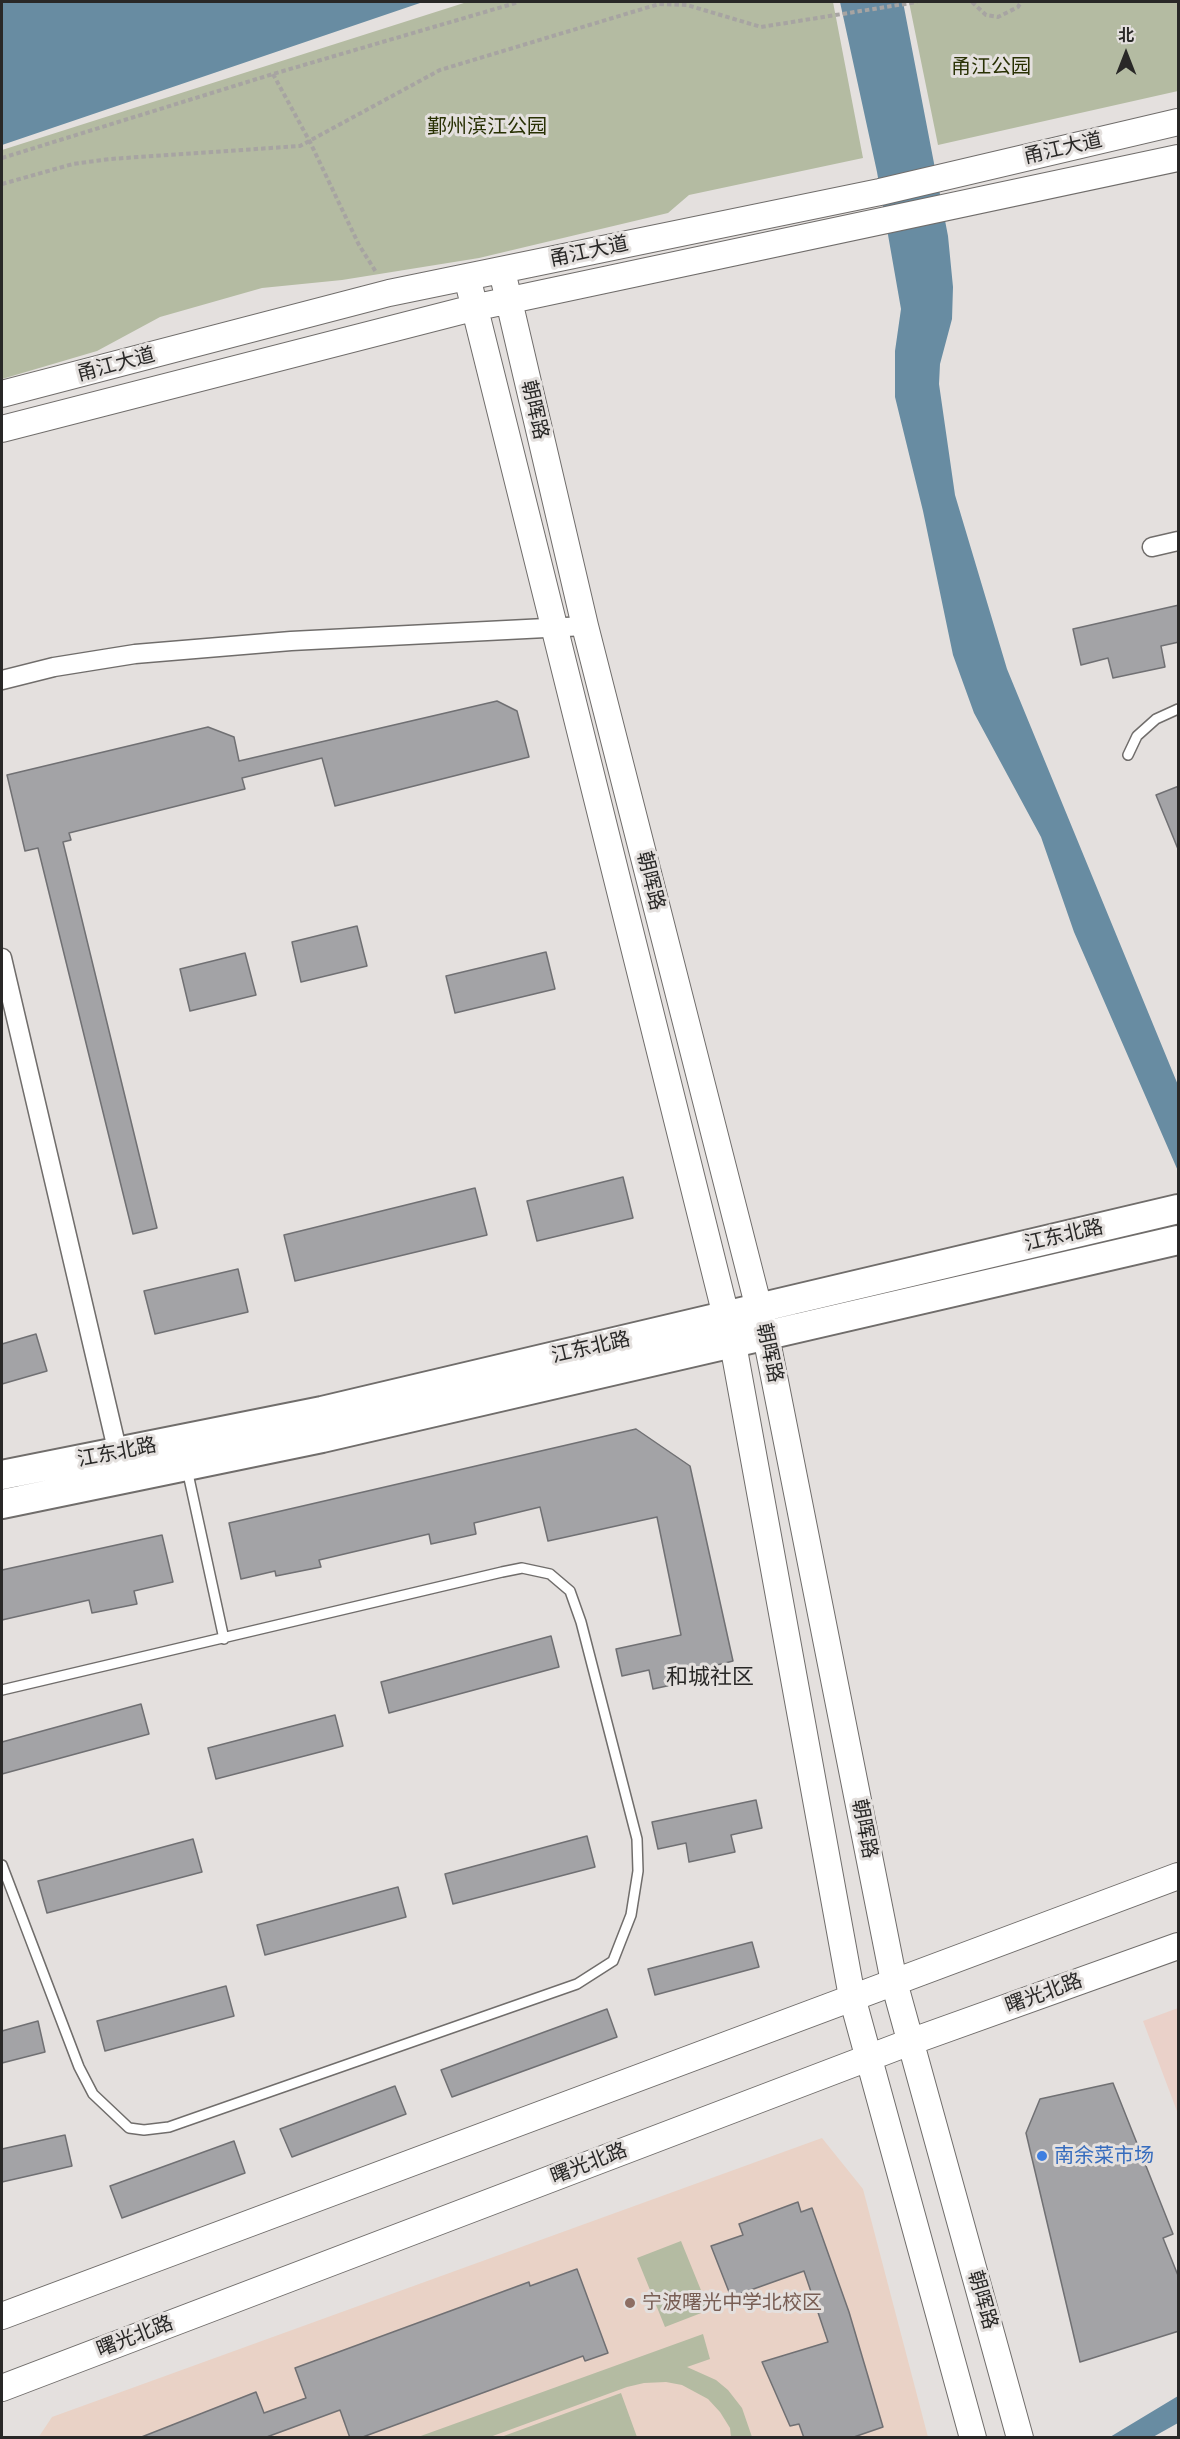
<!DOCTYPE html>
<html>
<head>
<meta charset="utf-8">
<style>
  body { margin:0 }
  #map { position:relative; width:1180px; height:2439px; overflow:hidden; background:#e4e0de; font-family:Helvetica,"Noto Sans SC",sans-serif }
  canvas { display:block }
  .frame { position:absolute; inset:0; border:3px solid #292827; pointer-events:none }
  .north { position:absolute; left:1096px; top:24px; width:60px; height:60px; -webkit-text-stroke:4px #e4e0de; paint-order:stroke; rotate:0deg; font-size:16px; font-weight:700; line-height:24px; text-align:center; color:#292827 }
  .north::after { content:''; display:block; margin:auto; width:21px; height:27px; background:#292827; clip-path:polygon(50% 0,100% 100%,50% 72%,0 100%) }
</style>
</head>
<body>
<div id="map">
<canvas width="1180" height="2439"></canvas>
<div class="frame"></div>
<div class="north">北</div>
</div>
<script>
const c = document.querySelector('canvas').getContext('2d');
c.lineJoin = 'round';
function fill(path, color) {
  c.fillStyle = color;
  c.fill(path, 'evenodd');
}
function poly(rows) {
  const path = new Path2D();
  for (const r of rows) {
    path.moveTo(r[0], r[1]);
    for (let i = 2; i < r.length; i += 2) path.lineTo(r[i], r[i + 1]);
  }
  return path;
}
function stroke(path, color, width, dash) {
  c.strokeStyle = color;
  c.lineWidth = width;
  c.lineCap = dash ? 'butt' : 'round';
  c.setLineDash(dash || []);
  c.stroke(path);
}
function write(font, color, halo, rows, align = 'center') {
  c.font = font + ' Helvetica,"Noto Sans SC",sans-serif';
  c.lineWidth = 6;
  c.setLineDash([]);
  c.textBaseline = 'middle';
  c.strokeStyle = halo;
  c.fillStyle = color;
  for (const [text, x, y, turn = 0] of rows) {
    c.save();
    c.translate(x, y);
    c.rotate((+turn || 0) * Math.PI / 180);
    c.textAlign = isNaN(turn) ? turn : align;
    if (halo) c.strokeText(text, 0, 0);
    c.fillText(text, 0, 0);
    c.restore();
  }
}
fill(poly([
  [822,2138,863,2189,928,2437,38,2438,52,2417]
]), '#e9d2c6');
fill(poly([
  [1178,2008,1178,2114,1143,2021]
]), '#ead1c9');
fill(poly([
  [467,2,833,2,863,158,689,195,668,213,479,258,342,280,262,288,160,317,97,351,2,379,2,150],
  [909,2,1178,2,1178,91,938,145],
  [681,2241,709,2310,665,2327,637,2258],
  [703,2334,710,2359,687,2367,716,2380,728,2390,742,2408,752,2437,731,2437,730,2428,720,2412,708,2399,682,2385,666,2382,644,2383,627,2387,490,2437,418,2437],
  [621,2393,637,2437,501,2437]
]), '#b4bba2');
fill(poly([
  [2,2,423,2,2,145],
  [840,2,903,2,948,236,953,287,952,319,940,364,939,384,955,495,1007,669,1178,1085,1178,1171,1074,932,1041,837,974,713,953,655,923,511,895,397,895,351,901,309,877,172],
  [1178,2396,1178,2423,1153,2437,1110,2437]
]), '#688ca2');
const building = poly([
  [1179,605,1179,642,1161,646,1165,667,1113,678,1108,658,1081,665,1073,629,1179,605],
  [497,701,517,711,529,757,335,806,322,758,242,778,245,789,69,833,71,840,63,842,157,1228,133,1234,38,848,25,851,7,775,208,727,234,737,239,761,497,701],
  [1179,786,1179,849,1178,849,1156,795,1179,786],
  [357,926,367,966,301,982,292,942,357,926],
  [546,952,555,989,455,1013,446,976,546,952],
  [245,953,256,995,190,1011,180,969,245,953],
  [623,1177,633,1218,537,1241,527,1201,623,1177],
  [475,1188,487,1235,295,1281,284,1235,475,1188],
  [238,1269,248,1312,155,1334,144,1291,238,1269],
  [36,1334,47,1371,2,1384,2,1344,36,1334],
  [636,1429,690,1466,733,1661,697,1670,699,1679,653,1689,649,1670,622,1676,616,1649,681,1635,657,1517,548,1541,540,1507,474,1523,476,1534,431,1544,429,1534,319,1560,321,1567,276,1576,275,1571,241,1579,229,1523,636,1429],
  [162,1535,173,1582,134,1591,137,1604,92,1613,89,1600,2,1620,2,1570,162,1535],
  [551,1636,559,1667,389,1713,381,1682,551,1636],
  [141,1704,149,1734,2,1774,2,1742,141,1704],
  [335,1715,343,1746,216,1779,208,1748,335,1715],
  [756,1800,762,1828,731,1835,735,1852,689,1862,686,1843,658,1849,652,1822,756,1800],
  [587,1836,595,1867,453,1904,445,1874,587,1836],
  [193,1839,202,1872,47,1913,38,1881,193,1839],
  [398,1887,406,1917,265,1955,257,1925,398,1887],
  [752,1942,759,1967,655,1995,648,1969,752,1942],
  [226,1986,234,2016,105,2051,97,2021,226,1986],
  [607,2009,617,2037,452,2097,441,2070,607,2009],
  [38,2021,45,2052,2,2063,2,2031,38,2021],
  [1113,2083,1173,2234,1163,2238,1179,2278,1179,2331,1080,2362,1026,2133,1040,2099,1113,2083],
  [395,2086,406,2114,292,2157,280,2129,395,2086],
  [65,2135,72,2166,2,2182,2,2149,65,2135],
  [234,2141,245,2173,122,2218,110,2186,234,2141],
  [798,2202,801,2212,812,2208,849,2312,883,2427,851,2438,804,2438,799,2424,790,2426,762,2362,828,2342,804,2271,731,2297,711,2246,743,2235,739,2224,798,2202],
  [577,2269,608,2353,585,2361,583,2356,360,2438,350,2438,340,2410,264,2438,139,2438,256,2392,264,2413,306,2398,295,2368,529,2282,530,2286,577,2269]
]);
fill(building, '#a3a3a6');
stroke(building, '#707073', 1.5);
const lane = poly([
  [1128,755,1137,736,1156,719,1178,709],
  [187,1469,224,1639],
  [2,1690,502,1572,522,1568,550,1574,570,1591,581,1622,637,1839,638,1871,631,1915,613,1961,577,1984,169,2127,144,2130,129,2128,93,2094,79,2067,2,1865]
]);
const street = poly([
  [1152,547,1178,541],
  [2,680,54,667,135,654,291,641,585,626],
  [2,958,120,1462]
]);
const secondary = poly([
  [502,271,585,626,766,1336,894,1982,1020,2438],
  [467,277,733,1344,852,1997,973,2438],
  [2,394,389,293,880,192,1178,122],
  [2,429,473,308,1178,158],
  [2,2316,1178,1876],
  [2,2388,910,2042,1178,1946]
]);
const primary = poly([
  [2,1475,322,1411,1178,1209],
  [2,1504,322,1438,1178,1240]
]);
stroke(lane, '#706d6b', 12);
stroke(street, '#706d6b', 21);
stroke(secondary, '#706d6b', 28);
stroke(primary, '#706d6b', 32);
stroke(poly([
  [972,2,986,15,998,17,1018,7,1021,2],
  [273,74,310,142,359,245,376,272],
  [2,158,273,74,519,2],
  [2,184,73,164,110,159,300,146,440,70,659,4,687,5,761,27,917,2]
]), '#a7a4a2', 4, [4.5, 3]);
stroke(lane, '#fff', 9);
stroke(street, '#fff', 18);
stroke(secondary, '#fff', 26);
stroke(primary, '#fff', 28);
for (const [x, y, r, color] of [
  [1042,2156,6,"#3f7fe0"],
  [630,2303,6,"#8d6e63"]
]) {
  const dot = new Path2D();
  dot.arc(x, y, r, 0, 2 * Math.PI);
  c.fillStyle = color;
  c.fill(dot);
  stroke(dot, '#e4e0de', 2);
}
write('20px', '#293104', '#e4e0de', [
  ["甬江公园",991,67],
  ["鄞州滨江公园",487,127]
]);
write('20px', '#292827', '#e4e0de', [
  ["甬江大道",1063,149,-13],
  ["甬江大道",589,252,-12],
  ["甬江大道",116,365,-15],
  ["朝晖路",534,410,77],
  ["朝晖路",650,881,76],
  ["江东北路",1064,1236,-13],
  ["江东北路",591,1348,-13],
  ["朝晖路",769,1353,78],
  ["江东北路",117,1453,-11],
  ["朝晖路",864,1829,79],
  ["曙光北路",1044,1994,-20],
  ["曙光北路",589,2164,-21],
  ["朝晖路",982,2300,74],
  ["曙光北路",135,2337,-21]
]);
write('20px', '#366cbe', '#e4e0de', [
  ["南余菜市场",1054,2156]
], 'left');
write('20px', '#785e54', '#e4e0de', [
  ["宁波曙光中学北校区",642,2303]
], 'left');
write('22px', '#292827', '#e4e0de', [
  ["和城社区",710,1678]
]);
</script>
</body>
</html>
